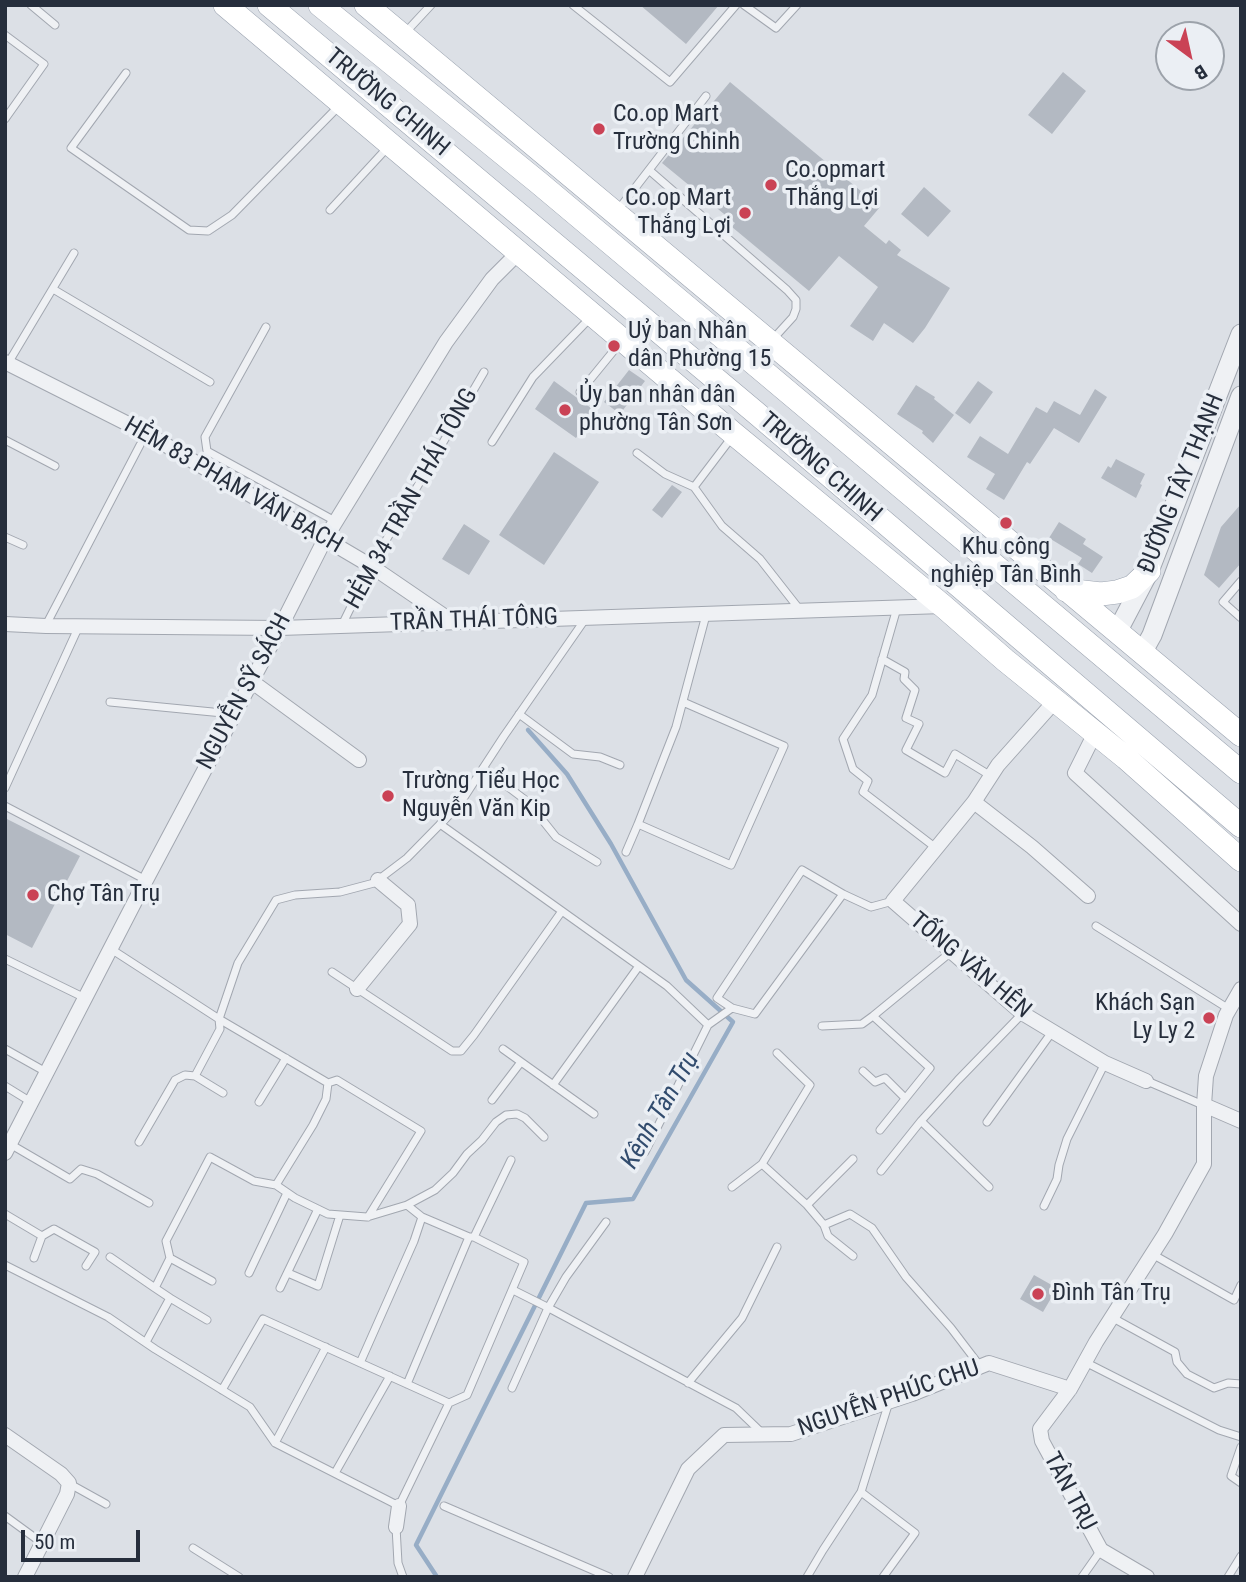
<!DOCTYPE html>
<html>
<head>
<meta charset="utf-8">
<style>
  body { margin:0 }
  #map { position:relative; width:1246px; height:1582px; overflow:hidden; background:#dce0e6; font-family:"Roboto Condensed",sans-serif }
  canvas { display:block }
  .frame { position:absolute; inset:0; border:7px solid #262e3c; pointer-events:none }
  .north { position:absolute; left:1155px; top:21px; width:70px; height:70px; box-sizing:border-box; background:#ebeff4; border:2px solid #9ca2aa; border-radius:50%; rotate:147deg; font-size:19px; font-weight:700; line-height:28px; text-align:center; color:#262e3c }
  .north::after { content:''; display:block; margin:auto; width:24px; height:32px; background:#ca4255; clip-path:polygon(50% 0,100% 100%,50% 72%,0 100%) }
  .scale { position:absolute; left:21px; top:1530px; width:119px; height:32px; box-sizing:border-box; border:4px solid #262e3c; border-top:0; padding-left:9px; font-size:21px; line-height:24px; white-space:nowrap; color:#262e3c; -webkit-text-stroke:5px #ebeff4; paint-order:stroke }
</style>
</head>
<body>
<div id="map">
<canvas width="1246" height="1582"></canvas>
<div class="frame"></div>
<div class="north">B</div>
<div class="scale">50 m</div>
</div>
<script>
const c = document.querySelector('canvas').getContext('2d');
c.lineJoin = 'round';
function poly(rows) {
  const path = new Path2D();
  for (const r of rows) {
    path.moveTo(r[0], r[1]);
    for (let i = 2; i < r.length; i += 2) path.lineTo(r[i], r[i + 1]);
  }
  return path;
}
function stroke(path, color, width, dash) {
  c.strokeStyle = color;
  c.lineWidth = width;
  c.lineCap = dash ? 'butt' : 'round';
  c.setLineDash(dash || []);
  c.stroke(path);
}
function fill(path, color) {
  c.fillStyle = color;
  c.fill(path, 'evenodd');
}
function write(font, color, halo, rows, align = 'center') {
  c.font = font + ' "Roboto Condensed",sans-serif';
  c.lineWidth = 7;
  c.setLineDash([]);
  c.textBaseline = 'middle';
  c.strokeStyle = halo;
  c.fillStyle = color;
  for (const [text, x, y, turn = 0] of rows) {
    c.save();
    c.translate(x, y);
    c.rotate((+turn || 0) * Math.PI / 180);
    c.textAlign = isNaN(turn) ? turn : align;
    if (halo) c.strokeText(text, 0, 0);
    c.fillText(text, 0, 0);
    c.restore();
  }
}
stroke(poly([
  [437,1577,416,1545,586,1203,633,1199,733,1022,686,980,611,844,567,774,528,730]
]), '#97adc6', 4.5);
fill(poly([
  [640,5,719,5,686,44],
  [1063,72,1086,91,1052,134,1028,115],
  [730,82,880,207,864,226,886,244,889,240,901,250,897,255,950,288,925,328,913,343,884,323,873,341,850,326,878,287,839,256,809,291,732,227,735,223,662,163],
  [924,187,951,211,928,237,901,214],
  [629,370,645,381,620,414,604,402],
  [554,381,595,411,576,438,535,409],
  [978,381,993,392,970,424,955,413],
  [916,385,935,397,934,399,954,415,933,443,922,433,923,431,897,414],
  [1095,389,1107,397,1079,443,1054,428,1030,464,1027,462,1004,500,986,489,995,474,967,457,980,436,1008,454,1036,407,1047,413,1054,401,1080,415],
  [554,452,599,482,544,565,499,535],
  [1116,459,1145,474,1140,484,1142,485,1136,498,1101,478,1108,466,1111,468],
  [672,485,682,492,662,518,652,510],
  [1241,504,1241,563,1219,588,1204,575,1221,527],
  [1059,522,1086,539,1083,544,1103,557,1092,573,1078,564,1082,558,1049,538],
  [464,524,490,541,469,575,442,559],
  [5,818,80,856,32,948,5,934],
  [1034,1275,1057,1288,1043,1312,1020,1299]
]), '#b3b9c2');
const service = poly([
  [31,5,55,25],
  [573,5,670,82,736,5],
  [744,5,776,28,797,5],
  [405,33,431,5],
  [5,35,44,64,5,119],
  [126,73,71,148,189,230,208,231,232,215,339,106],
  [649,170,787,290,796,300,796,309,793,317,773,339],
  [330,210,388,147],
  [618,210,706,96],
  [53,289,210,382],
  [266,327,205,437,207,451,335,521],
  [7,365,74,253],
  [580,392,620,343],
  [5,440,55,466],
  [492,442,533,377,590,318],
  [637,453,665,474,694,487,722,526,760,559,800,610],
  [694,487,732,437],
  [5,537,23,545],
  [1241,581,1223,602,1241,618],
  [897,608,872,695,843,739,853,769,868,781,863,792,936,848],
  [46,625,140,445],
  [342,625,371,566,484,372],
  [882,659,905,672,904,679,915,690,906,718,919,724,906,750,945,773,955,754,991,776],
  [110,702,233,714],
  [683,702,784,746,731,865,638,824,676,727,706,615],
  [519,714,573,754,600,757,620,765],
  [483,768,528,802,556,837,597,862],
  [5,788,79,626],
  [5,806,146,880],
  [440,824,667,986,708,1025,645,1152],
  [626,852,638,824],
  [843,894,802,870,717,998,732,1008,755,1014,843,894,871,907,893,901],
  [1096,926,1229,1009],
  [111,949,219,1019,328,1083,326,1099,313,1125,276,1185],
  [5,959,85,998],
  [332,972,452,1051,461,1051,474,1035,562,911],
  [708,1025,732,1008],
  [822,1026,862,1024,873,1016],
  [5,1049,46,1072],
  [503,1049,594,1114],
  [777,1053,810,1085,762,1164,807,1205,824,1225,850,1214,872,1228,906,1277,951,1328,980,1366],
  [863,1071,875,1082,885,1078,905,1098],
  [1147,1081,1203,1105],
  [328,1083,337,1080,421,1131,368,1217],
  [553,1085,639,966],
  [5,1086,31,1102],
  [223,1093,195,1076,220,1029,219,1019,238,963,276,900,295,895,340,892,374,883,407,858,459,805,504,736,586,618],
  [492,1100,521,1062],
  [259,1102,286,1058],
  [921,1121,989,1187],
  [987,1122,1052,1032],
  [880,1130,930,1068,873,1016,951,952],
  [139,1142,175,1080,185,1075,195,1076],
  [10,1144,70,1179,81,1169,97,1174,149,1203],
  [881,1171,921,1121,958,1080,1022,1014],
  [732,1187,762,1164],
  [407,1205,435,1190,453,1173,467,1154,482,1140,496,1122,506,1115,517,1114,525,1118,544,1137],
  [807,1205,853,1159],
  [1044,1206,1057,1179,1059,1165,1067,1139,1105,1063],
  [5,1214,42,1236,54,1229,95,1252,86,1266],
  [824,1225,828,1236,853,1256],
  [474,1237,511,1160],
  [1152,1254,1234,1300,1241,1285],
  [110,1257,155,1288],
  [34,1258,42,1236],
  [170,1258,212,1281],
  [5,1265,108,1317,155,1349,250,1407,275,1443,399,1506,449,1403],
  [249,1273,287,1193],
  [288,1273,318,1286,340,1215],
  [280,1288,318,1209],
  [513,1290,545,1306,736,1408,763,1434],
  [170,1298,207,1320],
  [1113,1318,1175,1352,1177,1362,1187,1374,1214,1388,1228,1383,1241,1384],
  [146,1342,170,1298,155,1288,170,1258,166,1241,210,1157,254,1181,276,1185,295,1198,328,1214,367,1217,407,1205,422,1217,469,1237,474,1237,524,1262,467,1395,449,1403],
  [1085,1362,1219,1430,1241,1437],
  [360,1363,414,1241,422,1217],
  [688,1383,742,1318,777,1247],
  [407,1384,469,1237],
  [512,1388,548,1308,566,1277,606,1222],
  [222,1390,263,1319,449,1403],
  [275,1443,326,1347],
  [1241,1447,1231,1476,1241,1483],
  [335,1473,390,1376],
  [70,1484,106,1504],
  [861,1492,915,1533,883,1577],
  [444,1506,609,1577],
  [5,1516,42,1543],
  [396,1527,398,1563,403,1577],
  [193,1548,239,1577],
  [807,1577,823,1550,861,1492,889,1402],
  [1082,1577,1101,1550],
  [1228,1577,1241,1556]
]);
const minor = poly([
  [5,362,142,431,371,566,453,622],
  [5,624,46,626,280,628,943,606],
  [251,681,359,760],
  [1055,701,998,765,974,802,893,901,1022,1013,1105,1063,1146,1081],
  [1095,733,1075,773,1241,924],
  [974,802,1032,847,1088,896],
  [357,989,410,924,408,905,378,880],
  [1204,1105,1241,1121],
  [5,1153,146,880,280,628,325,539,446,342,492,279,519,252],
  [5,1435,61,1474,69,1483,67,1494,25,1577],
  [396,1527,399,1506],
  [635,1577,688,1469,724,1435,791,1434,912,1394,989,1363,1070,1389],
  [1147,1577,1101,1550,1042,1441,1040,1429,1070,1389,1096,1342,1165,1234,1204,1164,1204,1105,1206,1076,1226,1015,1241,989]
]);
const tertiary = poly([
  [1117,632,1149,571,1241,334],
  [1142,653,1152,635,1241,396]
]);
const primary = poly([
  [225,5,734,434,943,606,1005,660,1126,758,1241,860],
  [269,5,755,412,1241,826],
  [320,5,539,183,1241,772],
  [366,5,1241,735],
  [1066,590,1101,594,1117,592,1132,587,1149,571]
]);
stroke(service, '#a2a7b0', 9);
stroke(minor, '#a2a7b0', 16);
stroke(tertiary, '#a2a7b0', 21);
stroke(primary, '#9ca4b1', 24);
stroke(service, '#eff1f4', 7);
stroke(minor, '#eff1f4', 14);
stroke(tertiary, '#eff1f4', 19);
stroke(primary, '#fff', 23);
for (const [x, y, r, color] of [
  [599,129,7,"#ca4255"],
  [771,185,7,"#ca4255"],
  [745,213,7,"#ca4255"],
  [614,346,7,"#ca4255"],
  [565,410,7,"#ca4255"],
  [1006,523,7,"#ca4255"],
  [388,796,7,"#ca4255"],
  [33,895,7,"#ca4255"],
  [1209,1018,7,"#ca4255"],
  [1038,1294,7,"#ca4255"]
]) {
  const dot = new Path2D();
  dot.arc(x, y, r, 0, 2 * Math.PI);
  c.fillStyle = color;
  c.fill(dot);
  stroke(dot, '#ebeff4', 2.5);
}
write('24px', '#262e3c', '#ebeff4', [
  ["TRƯỜNG CHINH",387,103,40],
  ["TRƯỜNG CHINH",820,468,41],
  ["ĐƯỜNG TÂY THẠNH",1182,484,-68],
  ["HẺM 83 PHẠM VĂN BẠCH",233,486,30],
  ["HẺM 34 TRẦN THÁI TÔNG",412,499,-61],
  ["TRẦN THÁI TÔNG",474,621,-2],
  ["NGUYỄN SỸ SÁCH",245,692,-62],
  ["TỐNG VĂN HÊN",970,966,40],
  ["NGUYỄN PHÚC CHU",889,1399,-19],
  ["TÂN TRỤ",1069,1492,62]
]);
write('24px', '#262e3c', '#ebeff4', [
  ["Co.op Mart",613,115],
  ["Trường Chinh",613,143],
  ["Co.opmart",785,171],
  ["Thắng Lợi",785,199],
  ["Co.op Mart",731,199,"right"],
  ["Thắng Lợi",731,227,"right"],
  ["Uỷ ban Nhân",628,332],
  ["dân Phường 15",628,360],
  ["Ủy ban nhân dân",579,396],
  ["phường Tân Sơn",579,424],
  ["Khu công",1006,548,"center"],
  ["nghiệp Tân Bình",1006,576,"center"],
  ["Trường Tiểu Học",402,782],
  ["Nguyễn Văn Kip",402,810],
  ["Chợ Tân Trụ",47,895],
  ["Khách Sạn",1195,1004,"right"],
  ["Ly Ly 2",1195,1032,"right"],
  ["Đình Tân Trụ",1052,1294]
], 'left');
write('italic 26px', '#324c6e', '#ebeff4', [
  ["Kênh Tân Trụ",661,1111,-60]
]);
</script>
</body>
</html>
